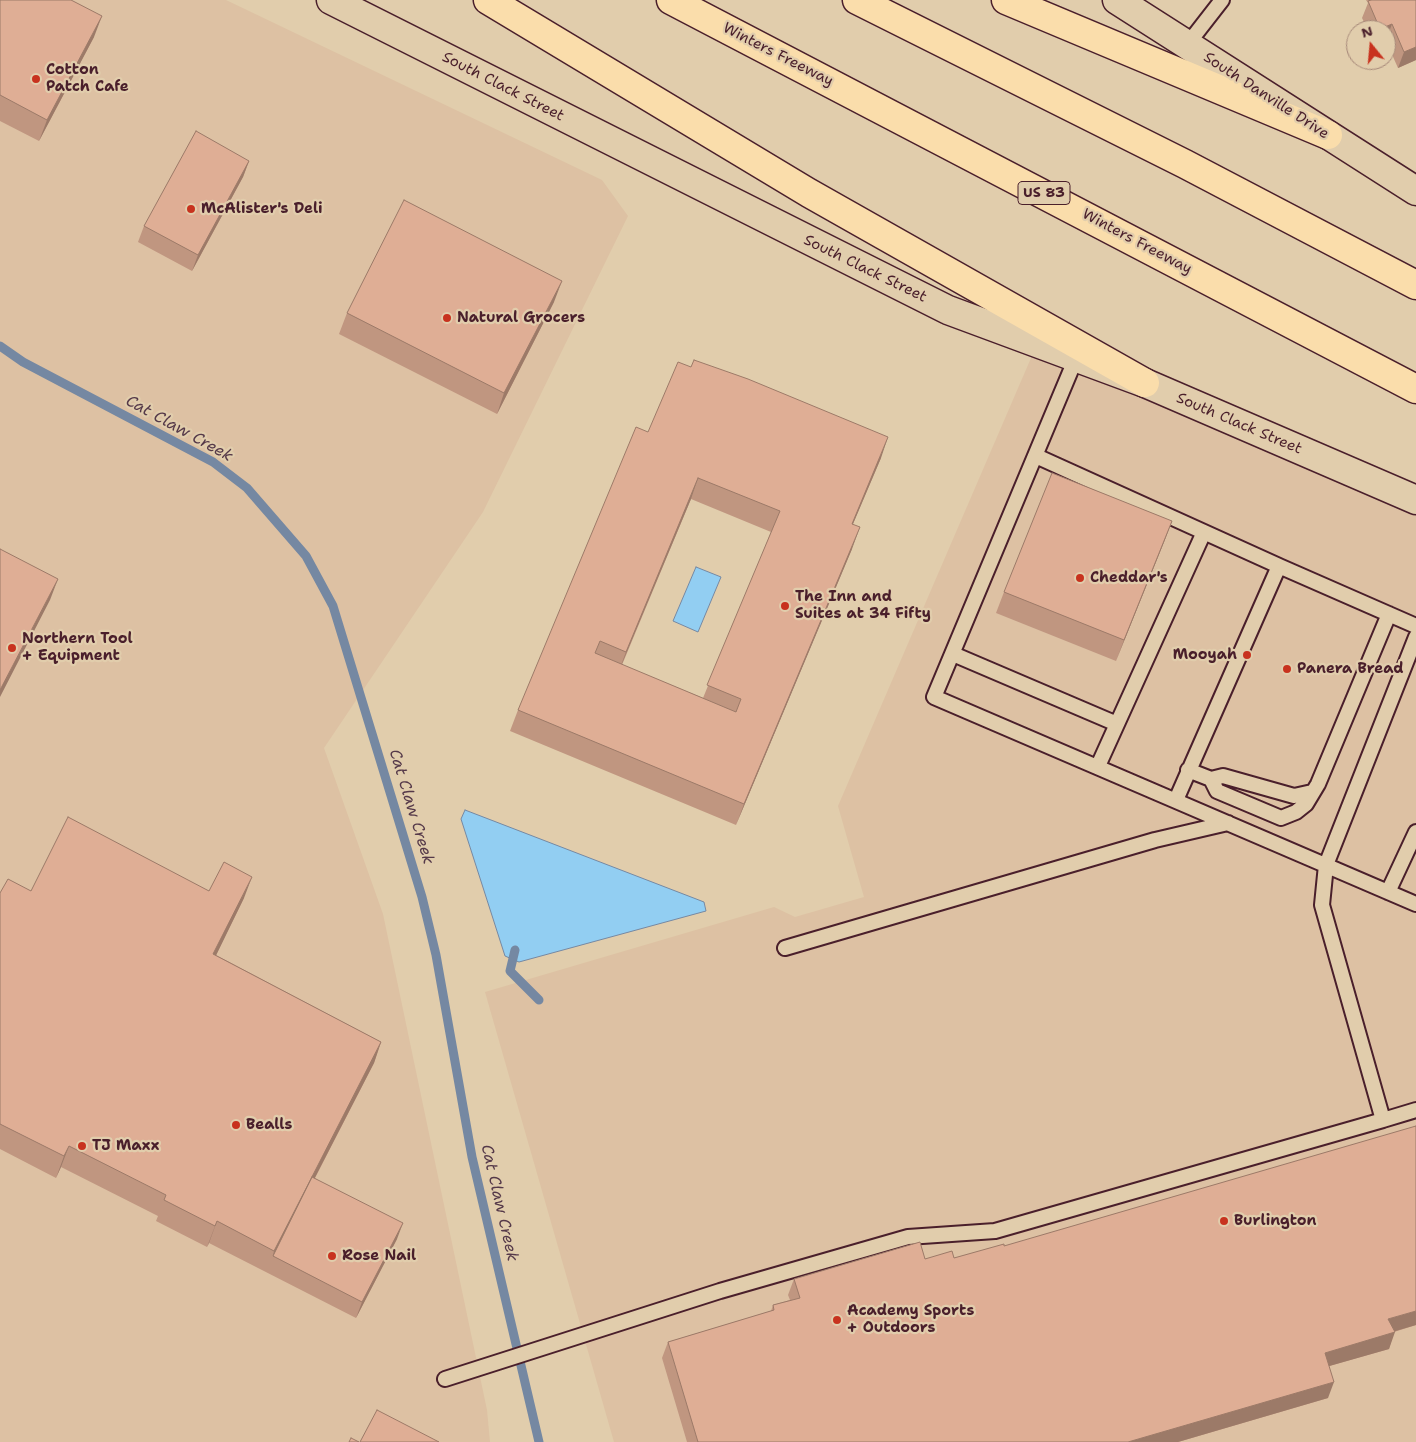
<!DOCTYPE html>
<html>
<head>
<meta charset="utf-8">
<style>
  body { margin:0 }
  #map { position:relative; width:1416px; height:1442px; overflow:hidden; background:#e1cdac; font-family:"Shantell Sans",sans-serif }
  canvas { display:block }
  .north { position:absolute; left:1346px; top:20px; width:50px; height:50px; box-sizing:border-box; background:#e1cdac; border:1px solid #a58778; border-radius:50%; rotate:343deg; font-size:14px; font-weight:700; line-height:20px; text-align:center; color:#4a1f2b }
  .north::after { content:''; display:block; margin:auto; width:18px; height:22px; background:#c8321e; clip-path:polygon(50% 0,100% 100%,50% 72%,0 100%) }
</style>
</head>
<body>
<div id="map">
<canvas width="1416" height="1442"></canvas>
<div class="north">N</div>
</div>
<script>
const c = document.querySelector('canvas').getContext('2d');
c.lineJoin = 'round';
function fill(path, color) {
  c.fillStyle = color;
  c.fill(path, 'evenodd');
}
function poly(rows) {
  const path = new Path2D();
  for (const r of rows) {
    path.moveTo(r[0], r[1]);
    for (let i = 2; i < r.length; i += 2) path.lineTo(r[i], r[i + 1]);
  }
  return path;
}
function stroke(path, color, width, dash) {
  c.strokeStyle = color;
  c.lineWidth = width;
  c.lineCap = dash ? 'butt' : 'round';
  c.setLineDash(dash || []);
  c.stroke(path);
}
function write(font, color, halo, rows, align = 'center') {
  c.font = font + ' "Shantell Sans",sans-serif';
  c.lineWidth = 4.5;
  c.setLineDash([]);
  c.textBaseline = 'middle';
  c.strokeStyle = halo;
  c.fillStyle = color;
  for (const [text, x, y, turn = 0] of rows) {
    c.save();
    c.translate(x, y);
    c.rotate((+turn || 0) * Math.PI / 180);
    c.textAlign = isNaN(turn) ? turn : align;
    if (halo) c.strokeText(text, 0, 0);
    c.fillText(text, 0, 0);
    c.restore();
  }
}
fill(poly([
  [0,0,226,0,602,180,628,216,483,512,324,748,383,914,487,1410,490,1442,0,1442],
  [1034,351,1416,512,1416,1442,614,1442,485,992,774,907,795,917,864,897,838,806]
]), '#ddc1a3');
const water = poly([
  [696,567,721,577,698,632,673,621,696,567],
  [465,810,704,902,706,911,519,962,505,956,461,819,465,810]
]);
fill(water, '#92cef2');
stroke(water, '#7588a2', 1);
stroke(poly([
  [0,346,23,362,213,462,247,488,306,556,333,606,422,897,436,955,472,1157,539,1442],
  [515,950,510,971,539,1000]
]), '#7588a2', 9);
const lane = poly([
  [1187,45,1222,0],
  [1076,358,934,697,1416,904],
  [1036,456,1279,566],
  [953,654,1117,724],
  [1098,766,1204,532],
  [1188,770,1211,779,1223,776,1294,796,1312,792],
  [1211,779,1217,791,1281,818,1296,812,1306,804,1318,784,1389,614],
  [1176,800,1279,566,1416,626],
  [1388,892,1416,832],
  [785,948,1155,840,1228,823],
  [1383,1120,1416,1110],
  [445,1379,720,1291,908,1237,995,1231,1383,1120,1322,905,1326,865,1416,637]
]);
const secondary = poly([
  [331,0,948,310,1145,383,1416,500],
  [1117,0,1416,191]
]);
const highway = poly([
  [488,0,809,193,1145,383],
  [671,0,1416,389],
  [857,0,1185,164,1416,285],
  [1006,0,1328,135]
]);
stroke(lane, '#4a1f2b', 18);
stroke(secondary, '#4a1f2b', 31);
stroke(highway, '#4a1f2b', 31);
stroke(lane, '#e1cdac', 14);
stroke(secondary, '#e1cdac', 28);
stroke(highway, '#faddab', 28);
fill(poly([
  [0,0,94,37,39,141,0,121],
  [1366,0,1416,0,1416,60,1398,68,1386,41,1386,30,1368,30,1362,18,1368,3],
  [249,161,243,177,192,271,138,242,144,226],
  [554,302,497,414,339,334,347,313],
  [648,432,881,458,853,524,852,549,736,825,510,731,518,710],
  [691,499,771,532,703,698,622,665],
  [1172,521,1164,542,1116,661,996,613,1004,592],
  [31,891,209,891,244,898,216,955,381,1042,374,1063,315,1178,397,1239,356,1318,209,1243,207,1247,156,1221,158,1216,61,1167,56,1178,0,1149,0,893],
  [1004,1246,1416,1325,1394,1332,1389,1349,1329,1366,1328,1398,1178,1442,687,1442,662,1358,668,1342,771,1311,773,1305,790,1300,788,1295,794,1279,925,1259,954,1258]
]), '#c09680');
fill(poly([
  [102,16,94,37,39,141,47,120],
  [1392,24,1386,40,1386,30,1380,30,1380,29],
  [1416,47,1416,60,1398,68,1404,52],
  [249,161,243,177,192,271,198,255],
  [562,281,554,302,497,414,504,393],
  [888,437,881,458,844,545,852,524],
  [698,478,691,499,618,673,626,652],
  [1172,521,1164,542,1116,661,1124,640],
  [860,527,852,549,736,825,744,804],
  [58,579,50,600,0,697,0,690],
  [252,877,244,898,206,976,213,954],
  [381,1042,374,1063,274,1257,273,1256,274,1251],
  [69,1146,61,1167,56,1178,64,1156],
  [217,1221,209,1243,207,1247,215,1226],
  [403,1223,397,1239,356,1318,362,1302],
  [1416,1311,1416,1325,1382,1335,1388,1319],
  [1395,1332,1389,1349,1319,1369,1325,1353],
  [1334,1382,1328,1398,1178,1442,1128,1442]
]), '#9c7a68');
const building = poly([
  [0,0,71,0,102,16,47,120,0,95,0,0],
  [1371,0,1416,0,1416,47,1404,52,1392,24,1380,29,1368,1,1371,0],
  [196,131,249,161,198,255,144,226,196,131],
  [404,200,562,281,504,393,347,313,404,200],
  [694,360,748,379,888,437,852,524,860,527,744,804,518,710,636,427,648,432,678,362,691,367,694,360],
  [698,478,780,511,707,685,741,699,736,712,595,653,600,641,626,652,698,478],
  [1052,473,1172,521,1124,640,1004,592,1052,473],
  [0,549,58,579,0,690,0,549],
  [68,817,209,891,224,862,252,877,213,954,381,1042,274,1251,217,1221,215,1226,164,1200,166,1195,69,1146,64,1156,0,1124,0,893,8,879,31,891,68,817],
  [1416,1126,1416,1311,1388,1319,1395,1332,1325,1353,1334,1382,1128,1442,698,1442,668,1342,774,1310,773,1305,800,1298,794,1279,920,1242,925,1259,952,1251,954,1258,1004,1244,1004,1246,1416,1126],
  [312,1177,403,1223,362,1302,273,1256,312,1177],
  [377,1410,439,1442,360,1442,377,1410],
  [351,1438,359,1442,349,1442,351,1438]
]);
fill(building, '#dfae95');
stroke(building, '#9c7a68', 1);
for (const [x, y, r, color] of [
  [36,79,5,"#c8321e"],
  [191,209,5,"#c8321e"],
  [447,318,5,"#c8321e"],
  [1080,578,5,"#c8321e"],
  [785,606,5,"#c8321e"],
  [12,648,5,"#c8321e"],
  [1247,655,5,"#c8321e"],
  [1287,669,5,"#c8321e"],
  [236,1125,5,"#c8321e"],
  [82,1146,5,"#c8321e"],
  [1224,1221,5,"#c8321e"],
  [332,1256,5,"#c8321e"],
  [837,1320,5,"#c8321e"]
]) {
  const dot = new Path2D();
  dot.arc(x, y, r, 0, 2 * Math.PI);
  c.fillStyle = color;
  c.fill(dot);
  stroke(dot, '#e1cdac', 2);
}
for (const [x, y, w] of [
  [1044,193,52]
]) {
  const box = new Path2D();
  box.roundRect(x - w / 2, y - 11.5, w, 23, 4);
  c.fillStyle = '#e1cdac';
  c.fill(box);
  stroke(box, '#4a1f2b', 1);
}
write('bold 14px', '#4a1f2b', null, [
  ["US 83",1044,193]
]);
write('15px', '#4a1f2b', '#e1cdac', [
  ["Winters Freeway",778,55,27],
  ["South Clack Street",503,87,27],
  ["South Danville Drive",1266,96,33],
  ["Winters Freeway",1137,242,28],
  ["South Clack Street",865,269,26],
  ["South Clack Street",1239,424,23]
]);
write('bold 15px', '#4a1f2b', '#e1cdac', [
  ["Cotton",46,70],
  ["Patch Cafe",46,87],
  ["McAlister's Deli",201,209],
  ["Natural Grocers",457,318],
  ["Cheddar's",1090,578],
  ["The Inn and",795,597],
  ["Suites at 34 Fifty",795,614],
  ["Northern Tool",22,639],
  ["+ Equipment",22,656],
  ["Mooyah",1237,655,"right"],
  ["Panera Bread",1297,669],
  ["Bealls",246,1125],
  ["TJ Maxx",92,1146],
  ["Burlington",1234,1221],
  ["Rose Nail",342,1256],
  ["Academy Sports",847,1311],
  ["+ Outdoors",847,1328]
], 'left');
write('italic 16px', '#553949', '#e1cdac', [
  ["Cat Claw Creek",179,429,29],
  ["Cat Claw Creek",411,807,73],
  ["Cat Claw Creek",499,1203,77]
]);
</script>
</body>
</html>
